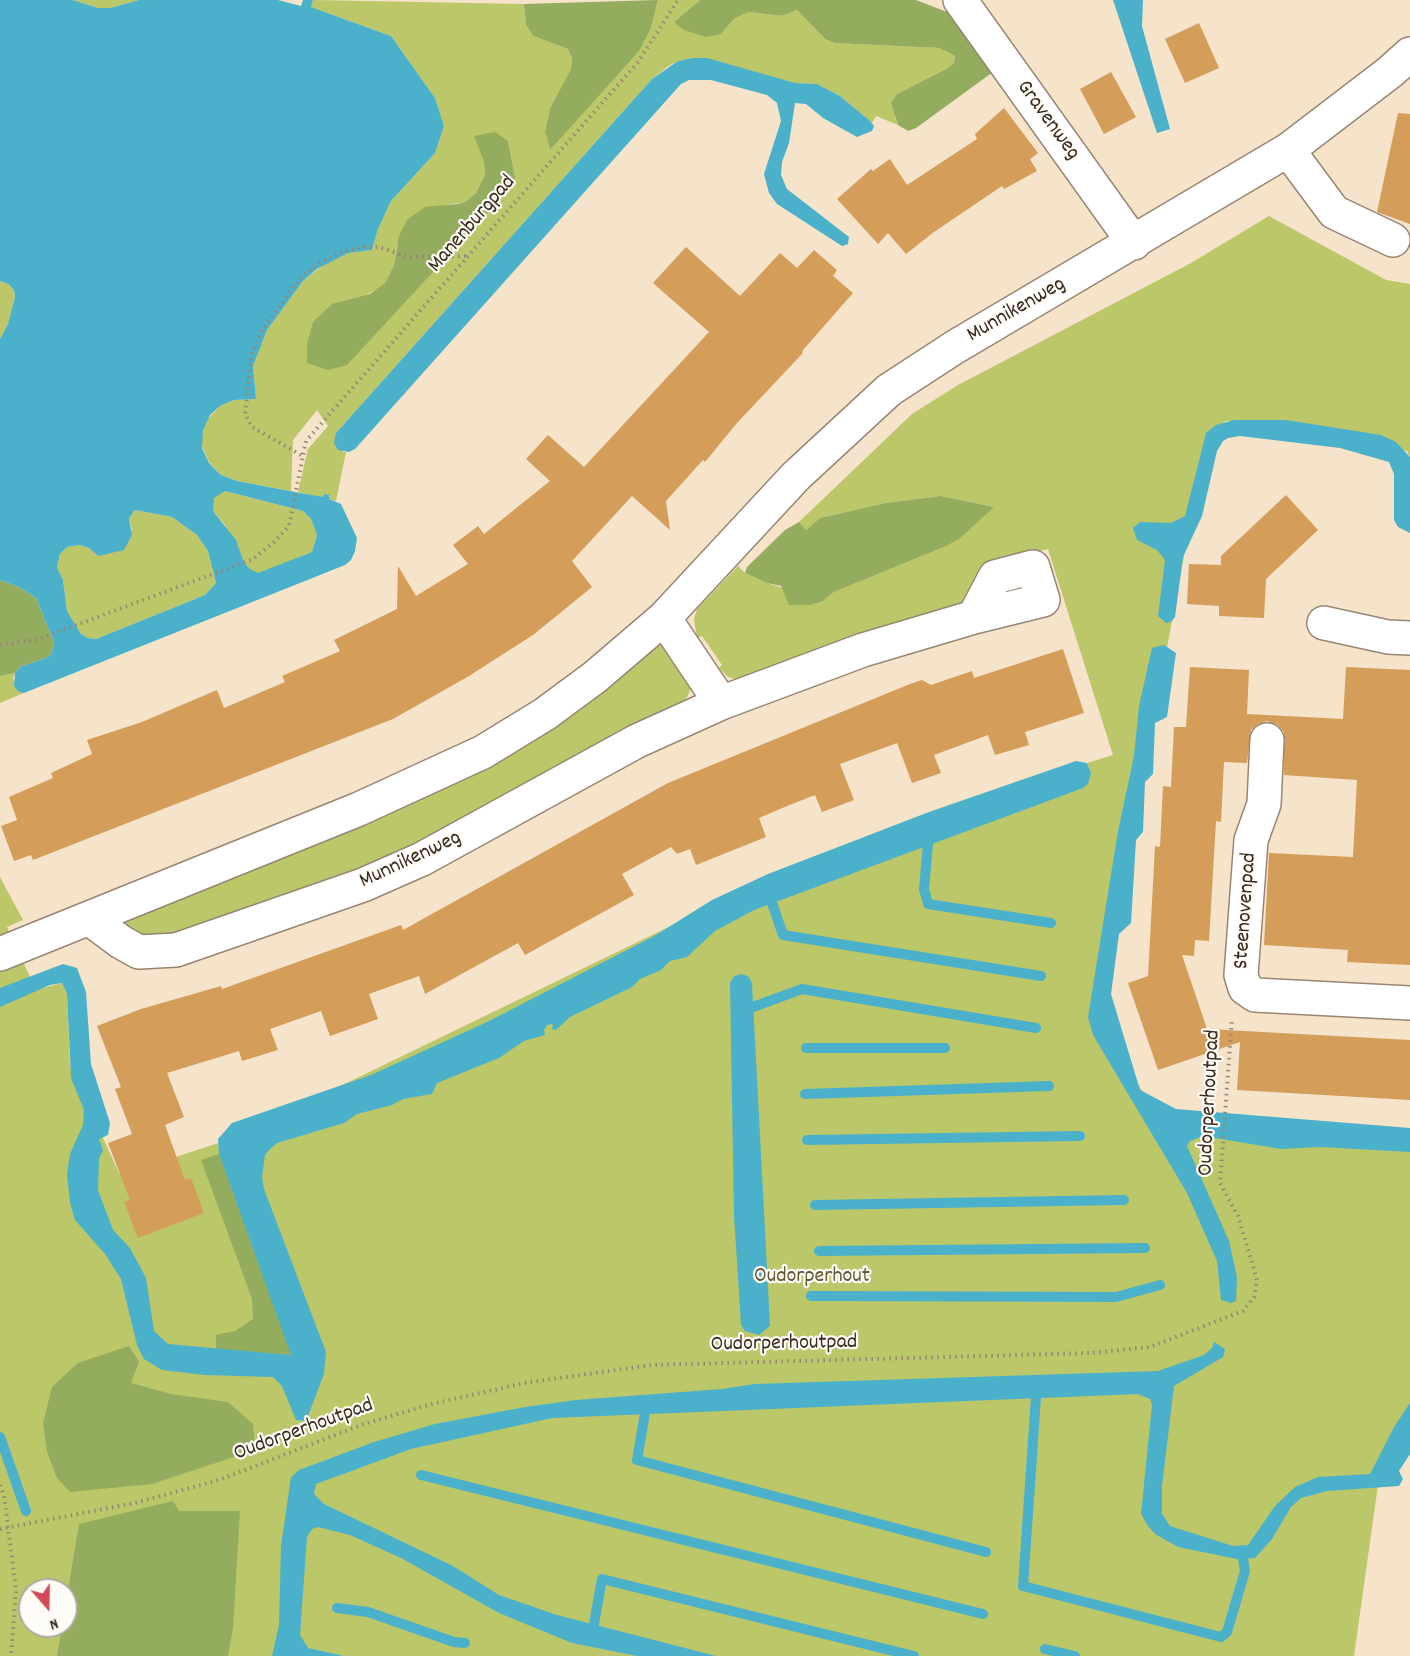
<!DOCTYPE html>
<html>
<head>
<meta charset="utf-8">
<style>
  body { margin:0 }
  #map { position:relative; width:1410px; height:1656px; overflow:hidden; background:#f5e3ca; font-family:Dekko,sans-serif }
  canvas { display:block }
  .north { position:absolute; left:18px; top:1578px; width:60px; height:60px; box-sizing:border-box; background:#fdfcf7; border:2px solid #afa8a0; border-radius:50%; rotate:160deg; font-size:16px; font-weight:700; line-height:24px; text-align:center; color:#3b2a1e }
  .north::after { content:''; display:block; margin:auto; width:21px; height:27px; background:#d1495b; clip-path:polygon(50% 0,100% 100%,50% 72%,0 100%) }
</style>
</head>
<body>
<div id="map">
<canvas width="1410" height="1656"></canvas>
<div class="north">N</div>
</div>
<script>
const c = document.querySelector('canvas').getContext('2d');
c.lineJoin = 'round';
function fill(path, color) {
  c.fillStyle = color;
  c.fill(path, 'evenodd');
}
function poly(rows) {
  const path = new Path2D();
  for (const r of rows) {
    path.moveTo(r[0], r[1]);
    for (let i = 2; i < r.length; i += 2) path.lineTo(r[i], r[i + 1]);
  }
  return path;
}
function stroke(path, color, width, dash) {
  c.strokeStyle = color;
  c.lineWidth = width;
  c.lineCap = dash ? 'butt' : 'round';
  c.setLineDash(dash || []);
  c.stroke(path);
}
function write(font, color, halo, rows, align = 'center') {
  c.font = font + ' Dekko,sans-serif';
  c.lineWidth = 4.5;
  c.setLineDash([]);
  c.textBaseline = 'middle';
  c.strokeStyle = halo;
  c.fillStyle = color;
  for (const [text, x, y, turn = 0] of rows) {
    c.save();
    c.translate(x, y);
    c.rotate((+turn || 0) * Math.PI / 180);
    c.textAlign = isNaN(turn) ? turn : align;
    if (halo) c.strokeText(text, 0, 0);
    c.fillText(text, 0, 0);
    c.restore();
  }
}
fill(poly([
  [73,0,139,0,110,8,98,8],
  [313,0,524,4,526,25,533,36,568,49,572,59,571,69,550,108,545,130,550,150,651,28,658,0,700,0,674,22,721,34,735,18,749,12,782,16,797,10,825,39,834,43,939,48,955,56,954,63,946,69,897,94,895,117,898,125,876,116,872,123,840,96,817,84,795,83,692,58,678,61,667,67,652,79,336,433,343,452,346,452,336,501,328,499,328,495,324,494,323,498,298,492,308,449,328,426,317,410,293,440,291,491,237,481,221,475,209,462,200,442,205,422,220,406,234,400,256,399,253,366,260,347,267,330,303,281,330,260,348,253,372,250,378,229,391,201,435,153,444,126,435,98,391,36,311,7],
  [475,136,508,141,516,182,306,352,360,298,378,289,385,283,394,265,397,245,446,205,465,202,476,193,485,175,484,162],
  [1269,216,1386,280,1410,284,1410,457,1407,451,1286,420,1225,421,1186,545,1101,1005,1117,1050,1162,1123,1410,1139,1410,1439,1378,1485,1354,1656,0,1656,0,877,23,920,7,927,36,990,62,983,67,994,70,1066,120,1175,231,1139,749,888,1090,771,1087,763,1113,755,1048,549,988,563,960,610,744,682,728,677,719,668,722,665,702,636,697,638,694,619,697,609,738,566,745,573,767,583,823,601,834,592,944,547,994,507,941,496,885,503,820,518,806,530,799,522,912,414,958,385,1191,263],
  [30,1590,66,1590,66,1626,30,1626],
  [0,281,8,284,14,290,15,297,8,324,0,339],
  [225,491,303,511,311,519,317,535,312,552,258,574,250,569,244,564,225,525,213,511,213,498,219,492],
  [135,510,172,517,197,535,208,551,216,583,205,595,96,639,88,638,81,634,67,611,63,580,57,567,60,554,67,547,79,545,89,548,98,556,132,530,129,518],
  [658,645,668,648,689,677,690,690,685,702,483,816,268,908,145,941,125,925,128,921,197,890,378,818,482,767,578,709],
  [15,673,13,678,19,692,24,693,0,703,0,676]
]), '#bbc769');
fill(poly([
  [658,0,651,28,639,51,550,150,545,131,550,108,571,69,572,59,568,49,533,36,526,25,524,4],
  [700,0,916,0,952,14,993,72,916,128,908,131,898,125,891,103,897,94,946,69,954,63,955,56,939,48,834,43,825,39,797,10,782,16,749,12,735,18,721,34,706,37,684,30,674,22],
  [495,132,508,141,516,182,347,365,328,370,307,363,307,344,313,322,332,304,370,294,385,283,394,265,399,236,407,220,425,207,457,204,465,202,476,193,485,175,484,162,474,136],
  [941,496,994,507,959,539,944,547,834,592,823,601,810,605,789,605,781,586,767,583,745,573,747,567,785,530,799,522,806,530,820,518,885,503],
  [0,580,19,587,36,598,54,642,52,653,48,657,20,667,15,673,0,676],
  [219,1154,292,1355,216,1349,216,1335,235,1331,253,1319,252,1299,201,1160],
  [129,1346,139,1362,131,1383,171,1394,228,1402,253,1424,255,1445,246,1453,152,1484,70,1492,57,1478,47,1452,43,1423,52,1387,78,1363],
  [173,1501,179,1511,240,1511,233,1628,228,1656,57,1656,62,1626,66,1626,66,1602,79,1524]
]), '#94ac5d');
fill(poly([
  [0,0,73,0,98,8,110,8,139,0,278,0,301,6,303,0,313,0,311,7,391,36,435,98,444,126,435,153,391,201,378,229,372,250,348,253,317,269,303,281,267,330,253,366,256,399,234,400,220,406,210,415,203,430,202,448,209,463,221,475,237,481,306,494,323,497,324,494,329,495,329,499,341,504,357,538,355,551,351,560,345,565,24,693,19,692,14,686,15,673,20,667,48,657,52,653,54,642,36,598,19,587,0,580,0,339,8,324,15,297,14,290,8,284,0,281],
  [225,491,303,511,311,519,317,535,312,552,258,573,250,569,244,563,236,540,213,511,214,498],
  [135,510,172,517,197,535,208,551,216,583,205,595,96,639,88,638,81,634,67,611,63,580,57,567,60,554,67,547,79,545,89,548,98,556,124,550,132,535,129,518],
  [1113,0,1143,0,1142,26,1170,129,1157,133],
  [692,58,707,58,795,83,817,84,840,96,870,121,874,126,872,131,857,137,823,118,806,104,795,103,789,143,782,162,781,175,787,189,849,237,848,244,842,246,777,204,769,193,764,174,781,121,777,103,767,95,711,80,689,80,681,84,355,449,349,452,338,450,334,443,336,433,652,79,678,61],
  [1234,420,1286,420,1381,435,1396,442,1410,457,1410,533,1398,527,1394,520,1394,474,1389,462,1340,448,1240,436,1228,438,1223,441,1217,451,1202,516,1183,557,1175,617,1171,622,1166,623,1158,616,1165,560,1157,550,1137,540,1133,528,1140,522,1171,523,1185,516,1206,433,1216,425],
  [1164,645,1176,653,1167,717,1155,723,1153,774,1145,782,1143,832,1136,840,1131,923,1119,934,1111,994,1140,1090,1176,1109,1410,1128,1410,1152,1320,1147,1281,1149,1203,1136,1190,1141,1187,1146,1229,1241,1237,1277,1236,1301,1231,1303,1221,1300,1217,1261,1187,1193,1093,1035,1088,1017,1118,831,1134,756,1139,706,1152,648],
  [1076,761,1087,763,1091,773,1088,784,1083,788,754,910,715,931,687,957,670,961,661,970,640,979,632,987,570,1017,556,1030,552,1029,553,1024,547,1025,544,1030,545,1035,524,1041,499,1058,437,1083,432,1094,403,1099,392,1105,357,1114,344,1123,277,1143,270,1149,265,1155,262,1178,264,1189,326,1352,324,1374,306,1421,296,1420,282,1386,273,1377,204,1375,162,1370,144,1359,137,1345,121,1279,105,1254,75,1220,70,1203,67,1174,70,1154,83,1125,84,1110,71,1078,67,994,62,983,50,985,0,1007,0,988,63,964,77,968,86,992,91,1064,110,1123,108,1135,99,1139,103,1150,99,1159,98,1190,113,1230,130,1248,146,1278,154,1331,168,1344,291,1355,219,1154,218,1139,232,1123,371,1075,487,1022,656,935,712,900,768,874,929,812],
  [742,974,749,977,752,983,770,1326,759,1335,745,1331,741,1325,734,1215,730,983,734,976],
  [1214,1342,1225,1349,1223,1357,1174,1386,1162,1486,1162,1514,1170,1526,1233,1546,1248,1545,1275,1506,1295,1487,1318,1477,1370,1474,1394,1427,1410,1403,1410,1454,1399,1471,1403,1479,1399,1486,1327,1491,1301,1498,1291,1507,1272,1539,1255,1558,1237,1559,1178,1547,1155,1534,1148,1526,1141,1514,1152,1405,1150,1399,1138,1394,552,1418,411,1449,316,1484,314,1494,324,1504,453,1566,499,1595,557,1615,716,1656,637,1656,572,1643,499,1613,401,1558,350,1535,318,1527,312,1529,307,1537,300,1635,308,1648,344,1656,272,1656,279,1625,281,1546,291,1477,299,1470,374,1442,435,1424,525,1407,576,1400,722,1389,755,1384,1158,1371,1204,1355,1212,1348]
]), '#4bb1ca');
stroke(poly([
  [928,844,924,889,928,904,1051,923],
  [772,903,783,935,1041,976],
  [753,1007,802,989,1036,1028],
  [806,1048,945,1048],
  [805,1094,1049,1086],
  [807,1140,1080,1136],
  [815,1205,1124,1200],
  [819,1251,1145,1248],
  [811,1296,1116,1297,1160,1285],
  [1036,1397,1023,1586,1221,1637,1227,1632,1245,1571,1243,1559],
  [645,1413,637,1460,986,1552],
  [0,1437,26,1511],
  [421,1475,983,1614],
  [337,1608,368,1612,454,1642,465,1643],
  [594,1624,602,1579,914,1656],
  [1045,1649,1075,1656]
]), '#4bb1ca', 10);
fill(poly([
  [1199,23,1219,68,1185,83,1165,39],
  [1111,72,1136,117,1104,134,1080,89],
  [1004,108,1038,153,1030,159,1037,171,1004,189,1002,186,934,232,906,254,888,233,878,244,837,199,871,169,873,171,890,159,907,185,977,139,975,134],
  [1398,113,1410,114,1410,224,1377,212],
  [686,247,740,296,780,253,797,268,814,250,837,270,833,276,853,293,803,350,802,354,737,423,705,462,703,460,666,501,670,530,632,496,572,561,592,587,533,635,469,676,393,719,33,860,31,855,14,861,1,826,17,820,9,797,53,778,51,773,92,754,87,740,142,722,217,690,224,708,285,682,282,676,340,651,334,640,397,609,398,566,416,596,468,564,453,545,478,526,484,534,550,481,526,459,548,435,584,467,709,332,653,283],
  [1286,495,1318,530,1266,579,1264,618,1219,616,1219,606,1187,604,1189,564,1221,565,1221,556],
  [1063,649,1084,713,1025,732,1029,745,995,755,988,735,934,755,941,773,912,783,897,743,840,764,854,800,822,812,815,795,787,806,759,818,766,837,696,865,690,849,677,854,671,847,622,874,634,895,525,955,518,943,425,994,419,976,369,994,378,1019,330,1036,321,1011,270,1029,278,1050,242,1061,239,1051,167,1073,184,1117,165,1125,185,1180,191,1178,204,1213,138,1238,124,1202,130,1200,108,1143,132,1134,115,1089,121,1087,97,1026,141,1009,221,986,222,989,401,925,403,930,668,783,910,684,922,680,931,685,972,671,974,678],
  [1190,667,1249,670,1247,714,1343,719,1346,667,1410,670,1410,965,1347,962,1348,950,1264,945,1269,853,1353,857,1357,780,1284,775,1284,732,1278,725,1267,721,1258,724,1251,730,1247,763,1224,762,1221,822,1216,821,1209,941,1195,940,1194,956,1182,955,1207,1029,1410,1040,1410,1100,1237,1090,1240,1042,1158,1070,1128,983,1148,976,1155,846,1160,847,1163,786,1171,787,1174,727,1186,727]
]), '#d49d5a');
const minor = poly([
  [960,0,1134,243],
  [1288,150,1334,212,1393,240],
  [1033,567,1043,600,974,617,995,577,1033,567],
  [664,618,721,703],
  [1324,623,1388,637,1410,638],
  [1267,740,1264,804,1251,840,1241,975,1245,988,1255,995,1410,1003],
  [90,919,121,942,139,952,176,950,363,885,422,859,637,741,721,703,863,650,974,617],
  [0,954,359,809,483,752,545,714,595,677,664,618,796,476,889,390,955,347,1288,150,1390,72,1410,54]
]);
stroke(minor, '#988674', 36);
stroke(poly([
  [301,455,252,427,245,414,252,352,262,330,303,275,318,264,342,252,364,247,379,247,409,257,468,256],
  [0,645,39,639,253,559,274,542,289,526,306,441,638,62,678,0],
  [0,1485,4,1495,16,1591,11,1656],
  [0,1529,135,1503,219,1480,364,1424,432,1404,524,1383,652,1365,1091,1353,1150,1347,1243,1311,1254,1297,1257,1280,1238,1216,1220,1183,1232,1018]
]), '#988674', 4, [1.5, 4.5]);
stroke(minor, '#fff', 33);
write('22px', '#3b2a1e', '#fdfcf7', [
  ["Gravenweg",1047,121,54],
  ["Manenburgpad",473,225,-49],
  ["Munnikenweg",1017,311,-30],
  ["Munnikenweg",411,861,-25],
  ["Steenovenpad",1247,911,-86],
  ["Oudorperhoutpad",1211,1103,-87],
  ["Oudorperhoutpad",784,1345,-1],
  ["Oudorperhoutpad",304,1431,-20]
]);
write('22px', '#615934', '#fdfcf7', [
  ["Oudorperhout",812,1278]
]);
</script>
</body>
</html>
